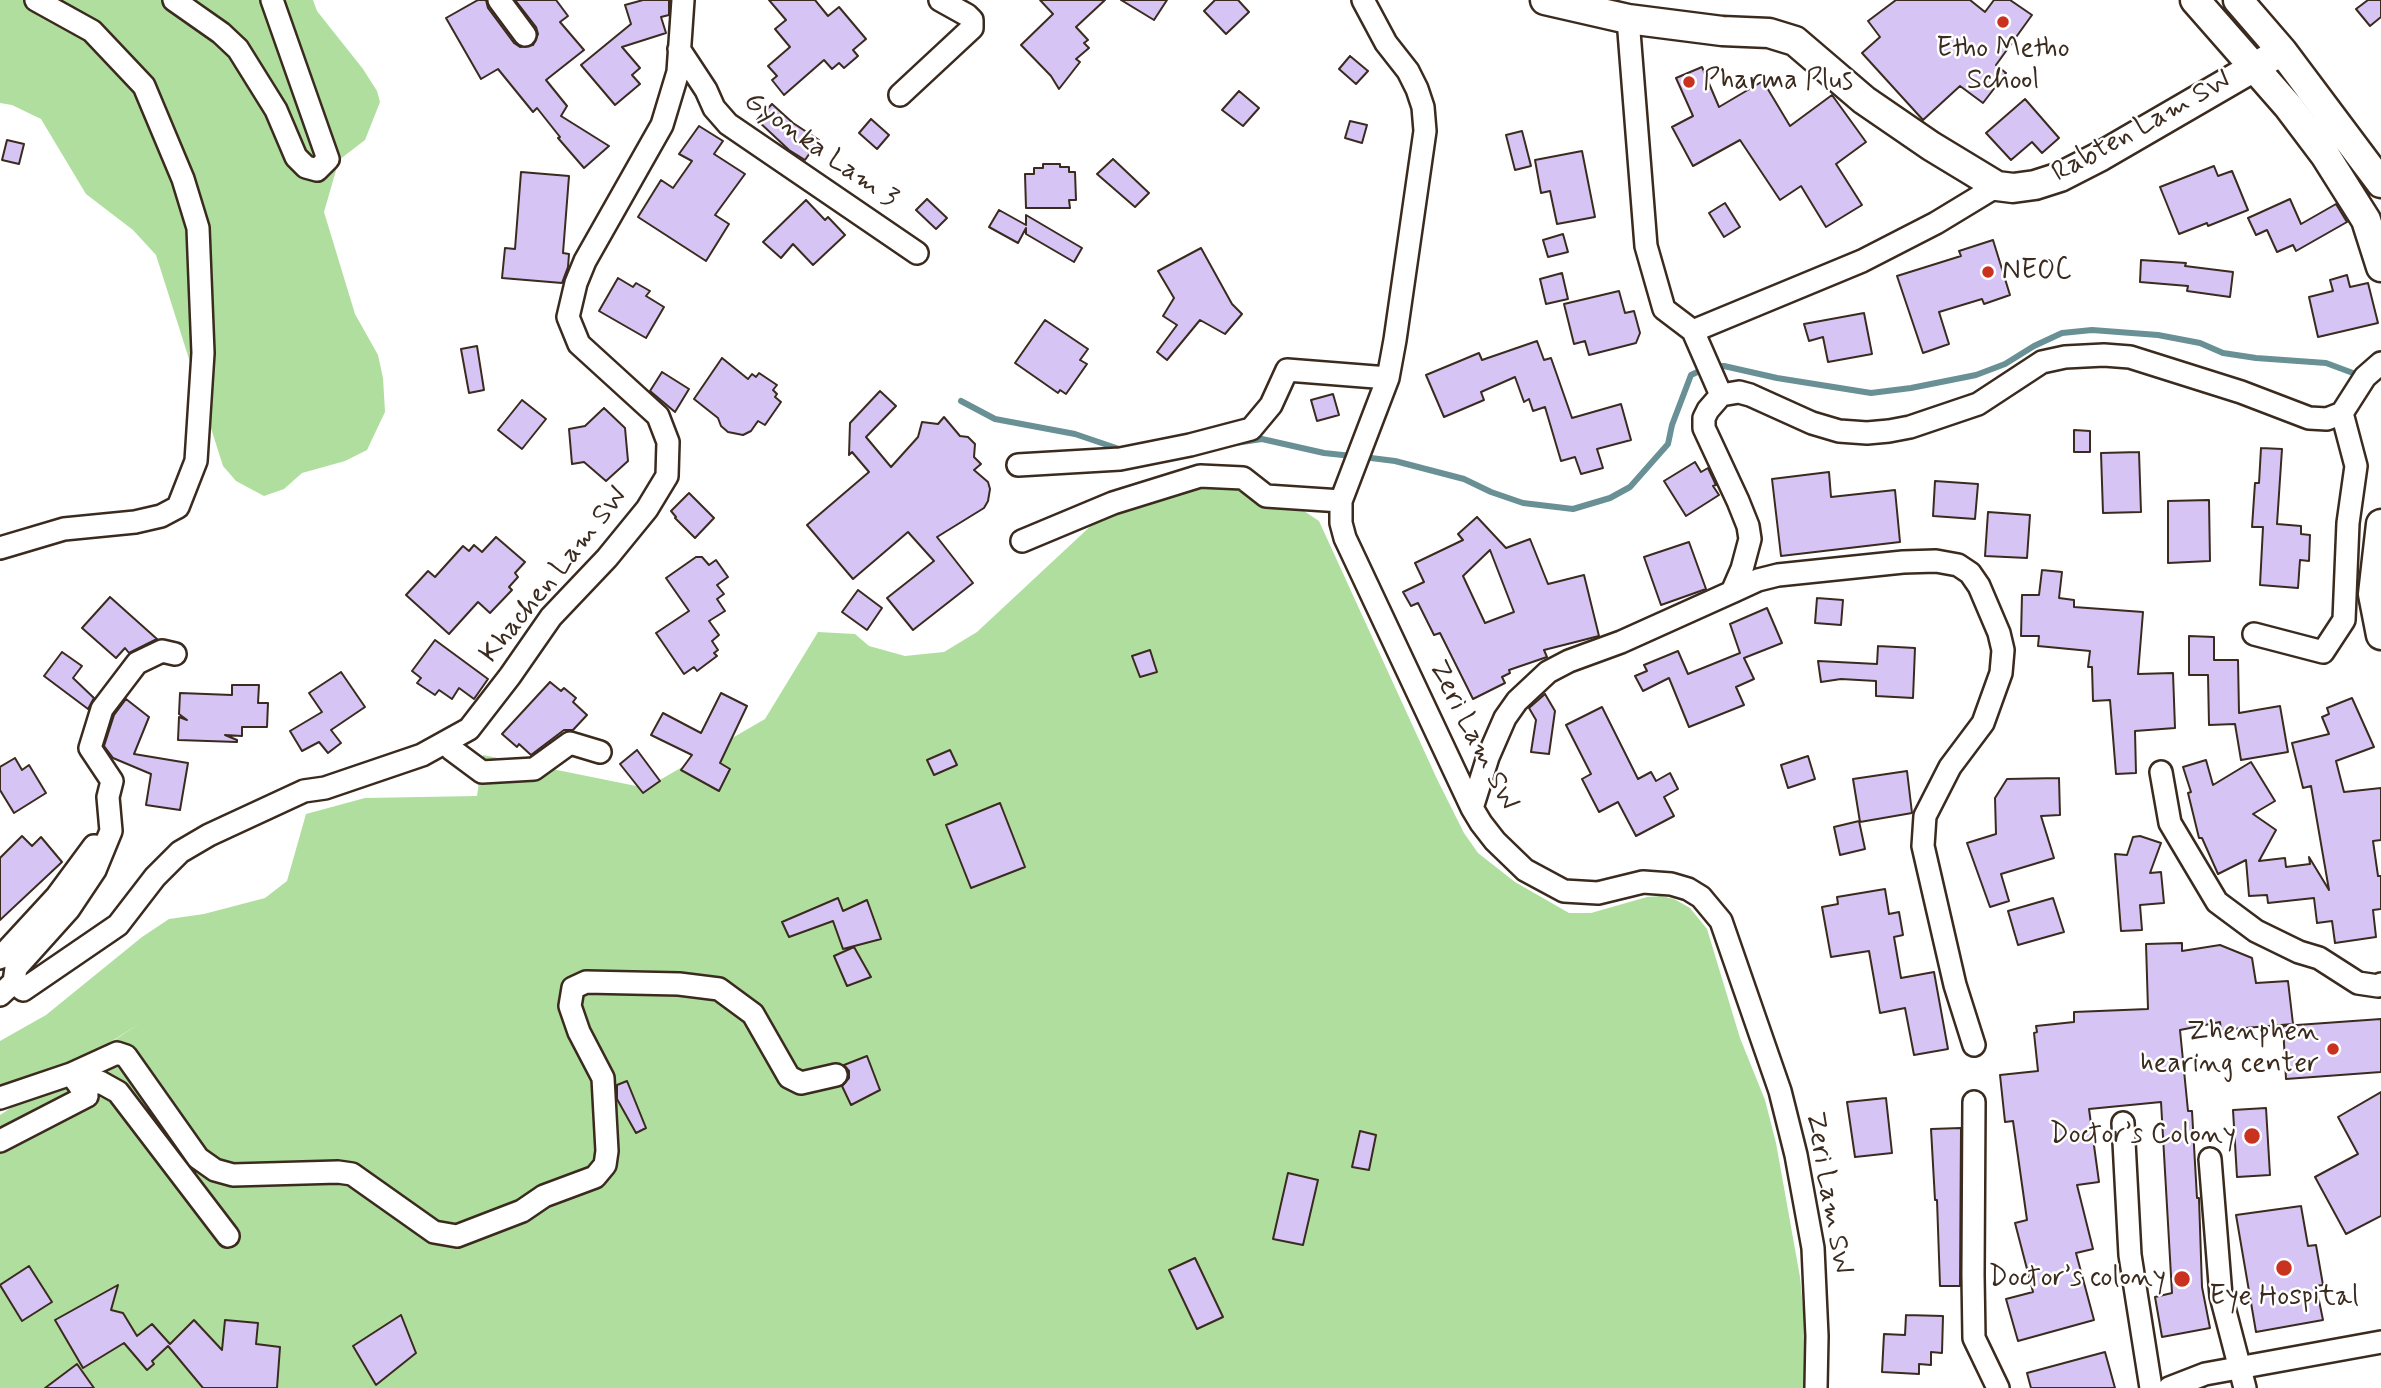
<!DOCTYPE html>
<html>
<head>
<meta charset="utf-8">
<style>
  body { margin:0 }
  canvas { display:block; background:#fff }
</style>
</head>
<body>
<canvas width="2381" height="1388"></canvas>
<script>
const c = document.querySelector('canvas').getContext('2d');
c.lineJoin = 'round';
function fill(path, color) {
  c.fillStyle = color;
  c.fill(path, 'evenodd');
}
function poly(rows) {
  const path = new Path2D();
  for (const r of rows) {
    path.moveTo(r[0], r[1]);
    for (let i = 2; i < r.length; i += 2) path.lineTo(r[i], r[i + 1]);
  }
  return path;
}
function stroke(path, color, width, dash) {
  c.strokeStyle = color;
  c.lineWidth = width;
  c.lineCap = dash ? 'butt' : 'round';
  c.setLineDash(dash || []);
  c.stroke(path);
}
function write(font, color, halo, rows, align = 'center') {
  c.font = font + ' Mynerve,sans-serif';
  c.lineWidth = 5;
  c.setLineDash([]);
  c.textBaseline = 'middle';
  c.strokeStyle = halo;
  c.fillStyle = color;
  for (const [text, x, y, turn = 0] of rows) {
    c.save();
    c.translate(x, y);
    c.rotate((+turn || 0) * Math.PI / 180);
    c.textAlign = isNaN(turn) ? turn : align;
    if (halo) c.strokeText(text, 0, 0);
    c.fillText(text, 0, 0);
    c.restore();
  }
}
fill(poly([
  [0,0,313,0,317,11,363,69,377,91,380,102,365,140,339,160,324,212,355,314,378,355,383,378,385,412,367,450,345,461,302,473,284,489,264,496,236,481,223,466,156,255,133,230,86,194,41,119,12,105,0,103],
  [1225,481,1287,507,1301,509,1319,521,1437,779,1464,833,1478,853,1515,882,1569,913,1591,913,1647,897,1661,896,1674,899,1690,908,1707,929,1740,1038,1765,1100,1776,1143,1800,1277,1806,1338,1806,1388,0,1388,0,1115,142,1022,0,1112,0,1041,46,1015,142,937,169,919,204,914,265,898,287,881,306,814,365,798,477,796,483,755,646,788,765,719,818,632,855,634,869,646,905,656,944,652,977,632,1095,522,1129,504,1185,485]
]), '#afde9e');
stroke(poly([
  [961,401,995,419,1075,434,1125,451],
  [1235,443,1262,439,1324,453,1352,456],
  [1363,457,1395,461,1464,479,1491,492,1523,503,1573,509,1610,498,1630,487,1668,444,1672,425,1691,375,1710,366,1724,366,1777,378,1871,393,1911,388,1976,375,2005,364,2034,346,2062,333,2092,330,2158,335,2200,343,2223,353,2256,358,2326,363,2361,376]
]), '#699195', 6);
const building = poly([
  [478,0,486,0,488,8,514,43,520,47,533,45,538,34,536,27,515,0,556,0,568,16,560,22,584,50,546,80,567,106,561,116,609,146,584,168,558,138,560,137,537,108,533,112,498,69,481,79,446,18,478,0],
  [643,0,669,0,669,15,661,17,666,33,622,47,640,68,632,75,640,84,615,105,581,65,631,24,625,5,643,0],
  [769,0,815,0,828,16,839,7,866,39,853,50,858,56,844,68,839,63,832,69,824,60,784,95,772,80,777,76,768,66,790,47,775,29,786,20,769,0],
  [1040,0,1105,0,1076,27,1088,40,1084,43,1089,48,1076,59,1080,62,1059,89,1051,76,1021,45,1053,14,1040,0],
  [1121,0,1167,0,1154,20,1121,0],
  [1215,0,1238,0,1249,12,1226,34,1204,11,1215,0],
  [1896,0,1970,0,1985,12,1994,0,2010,0,2032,15,1996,65,2006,73,1983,103,1960,86,1923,120,1862,53,1880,37,1868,21,1896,0],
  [2368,0,2381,0,2381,17,2370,26,2356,9,2368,0],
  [1350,56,1368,71,1356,84,1339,69,1350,56],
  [1702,67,1719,107,1763,81,1790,126,1832,95,1866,142,1836,164,1862,205,1826,227,1801,186,1780,200,1740,140,1693,166,1672,127,1693,116,1676,78,1702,67],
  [1239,91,1259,108,1243,126,1222,110,1239,91],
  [2025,99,2059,138,2042,153,2032,142,2011,160,1986,133,2025,99],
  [772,104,793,123,819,140,805,160,789,150,757,120,772,104],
  [871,119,889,135,877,149,859,133,871,119],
  [1350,121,1367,125,1362,143,1345,138,1350,121],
  [699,126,723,141,714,154,745,174,715,215,729,224,706,261,638,217,661,180,673,188,692,161,679,154,699,126],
  [1522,131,1531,166,1515,170,1506,135,1522,131],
  [7,140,24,144,19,164,2,160,7,140],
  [1582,151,1595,217,1557,224,1550,191,1541,193,1535,160,1582,151],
  [1113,159,1149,193,1135,207,1097,174,1113,159],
  [1043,164,1060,164,1060,167,1069,167,1069,172,1075,172,1076,200,1069,200,1070,208,1026,208,1025,174,1034,174,1034,168,1043,168,1043,164],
  [2214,166,2218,176,2232,171,2248,210,2208,226,2207,223,2179,234,2160,187,2214,166],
  [521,172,569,176,563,253,569,254,568,267,562,283,502,278,505,248,515,249,521,172],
  [927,199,947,218,936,229,916,210,927,199],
  [2290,199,2301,224,2336,204,2347,222,2296,251,2293,245,2277,252,2267,230,2256,235,2248,218,2290,199],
  [806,200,825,220,828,217,845,235,813,265,793,244,781,258,763,242,806,200],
  [1725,203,1740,227,1724,237,1709,213,1725,203],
  [999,210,1026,225,1026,215,1082,248,1074,262,1026,234,1026,228,1018,243,989,227,999,210],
  [1563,234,1568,252,1548,257,1543,240,1563,234],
  [1993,240,2010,295,1984,304,1982,299,1939,312,1949,344,1923,353,1897,276,1961,256,1959,251,1993,240],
  [1201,248,1232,304,1242,314,1225,334,1200,320,1167,360,1157,352,1177,325,1163,316,1174,298,1158,271,1201,248],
  [2141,260,2186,263,2185,266,2233,272,2230,297,2187,291,2188,286,2140,282,2141,260],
  [1562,273,1568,299,1546,304,1540,279,1562,273],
  [2347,275,2350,287,2368,283,2378,323,2318,337,2309,297,2333,291,2330,280,2347,275],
  [618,278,633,287,636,283,650,291,646,296,664,307,646,338,599,311,618,278],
  [1619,291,1625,313,1634,311,1640,333,1636,343,1589,355,1585,341,1574,344,1564,304,1619,291],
  [1864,313,1872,354,1828,362,1823,337,1809,341,1804,324,1864,313],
  [1045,320,1088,349,1080,360,1087,364,1066,394,1060,390,1058,393,1015,363,1045,320],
  [1537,341,1544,360,1551,358,1572,418,1621,404,1631,440,1597,449,1603,468,1581,474,1575,457,1561,461,1545,407,1533,411,1529,399,1524,402,1515,377,1481,392,1484,400,1444,417,1426,375,1479,353,1482,360,1537,341],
  [477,346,484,390,469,393,461,349,477,346],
  [722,358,748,379,752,374,756,377,759,373,777,385,773,390,777,394,775,397,781,402,765,425,758,421,751,431,743,435,728,432,721,426,718,418,694,399,722,358],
  [662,372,689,389,675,412,650,391,662,372],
  [880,391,896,406,866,437,891,467,918,437,922,422,938,424,944,417,960,436,968,437,975,444,974,457,981,464,974,470,988,482,990,489,988,501,984,508,937,537,973,583,913,630,887,598,934,561,908,532,853,579,807,525,869,472,852,452,849,455,850,423,880,391],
  [1333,394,1339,415,1317,421,1311,400,1333,394],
  [522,400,546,419,522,449,498,430,522,400],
  [604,408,625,428,628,461,606,481,584,462,572,464,569,429,585,426,604,408],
  [2074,430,2090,431,2090,452,2074,452,2074,430],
  [2261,448,2282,449,2277,524,2301,526,2301,534,2310,535,2309,561,2300,560,2298,588,2260,585,2263,527,2252,527,2255,483,2259,483,2261,448],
  [2139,452,2141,512,2103,513,2101,453,2139,452],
  [1695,462,1701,472,1708,468,1716,485,1713,486,1719,495,1686,516,1664,481,1695,462],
  [1829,472,1831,497,1895,490,1900,542,1781,556,1772,479,1829,472],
  [1935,481,1978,484,1975,519,1933,516,1935,481],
  [689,493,714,518,695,538,675,518,676,517,671,511,689,493],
  [2209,500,2210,561,2168,563,2168,501,2209,500],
  [1988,512,2030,515,2027,558,1985,556,1988,512],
  [1477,517,1506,548,1530,539,1548,584,1584,575,1599,636,1544,650,1547,657,1509,670,1510,673,1502,677,1505,683,1473,699,1440,633,1434,635,1418,603,1411,606,1403,592,1424,582,1415,563,1463,540,1458,534,1477,517],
  [1490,550,1514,612,1485,623,1463,576,1490,550],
  [496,537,525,562,515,573,518,577,509,587,512,590,490,613,478,602,449,634,406,595,428,571,435,577,463,546,469,551,474,545,482,552,496,537],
  [1689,542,1706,589,1661,605,1644,557,1689,542],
  [696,557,702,557,709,565,716,560,728,577,717,585,724,594,717,599,725,611,709,621,719,635,712,641,718,650,714,653,717,656,697,671,694,667,684,674,656,633,689,611,666,578,696,557],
  [2042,570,2062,572,2059,598,2074,600,2074,607,2143,612,2138,674,2173,673,2175,728,2135,731,2136,773,2116,774,2110,700,2093,701,2092,667,2088,667,2090,651,2038,646,2039,636,2021,636,2022,595,2039,595,2042,570],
  [858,590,882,608,867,630,842,612,858,590],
  [110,597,157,639,129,653,125,648,116,658,82,628,110,597],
  [1817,598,1843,600,1841,625,1815,623,1817,598],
  [1767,608,1782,643,1744,658,1754,679,1736,687,1744,705,1689,727,1669,678,1643,691,1635,676,1647,671,1644,665,1678,651,1688,674,1740,653,1730,624,1767,608],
  [2189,636,2214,637,2214,660,2238,660,2239,713,2280,706,2288,752,2241,760,2235,724,2209,725,2208,675,2189,675,2189,636],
  [435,640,488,679,474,699,459,688,452,699,439,690,435,695,417,683,421,678,412,671,435,640],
  [1878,646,1915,648,1913,698,1876,696,1876,681,1841,679,1821,682,1818,661,1877,664,1878,646],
  [1150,650,1157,672,1140,677,1132,656,1150,650],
  [62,652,82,666,73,678,94,698,88,709,44,676,62,652],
  [341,672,365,707,331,730,341,743,328,753,319,742,302,751,290,731,322,712,309,693,341,672],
  [550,682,561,691,564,688,576,698,573,702,587,715,573,730,564,730,531,755,519,744,517,747,502,734,550,682],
  [232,685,259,685,258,703,268,703,267,727,242,727,242,736,225,735,237,740,237,742,178,740,179,717,187,720,179,714,180,693,232,695,232,685],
  [721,693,747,706,720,763,730,769,719,791,681,770,692,755,651,735,663,713,701,733,721,693],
  [1545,694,1555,711,1549,754,1531,752,1536,720,1529,708,1545,694],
  [2352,698,2374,747,2336,761,2344,792,2381,788,2381,840,2373,841,2378,876,2381,876,2381,909,2373,910,2376,937,2335,943,2332,921,2317,923,2314,898,2268,903,2267,895,2249,896,2246,860,2218,874,2202,838,2199,838,2188,793,2191,792,2183,767,2206,760,2213,785,2251,762,2275,801,2253,814,2276,830,2259,861,2285,858,2286,867,2310,864,2309,857,2329,890,2311,786,2303,788,2292,743,2329,734,2322,717,2329,714,2327,708,2352,698],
  [126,699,149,717,134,754,188,763,180,810,146,805,151,774,113,758,104,746,114,715,126,699],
  [1602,707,1638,779,1651,772,1656,781,1670,773,1678,789,1664,797,1674,816,1636,836,1618,802,1599,812,1582,779,1591,774,1566,725,1602,707],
  [637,750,660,781,643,793,620,764,637,750],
  [950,750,957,765,934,775,927,760,950,750],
  [1808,756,1815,779,1788,788,1781,765,1808,756],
  [15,758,22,770,29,765,46,793,14,813,0,790,0,767,15,758],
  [1907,771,1912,813,1860,822,1853,779,1907,771],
  [2059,778,2060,815,2041,816,2054,858,2001,874,2009,901,1990,907,1967,843,1996,834,1995,798,2007,779,2059,778],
  [1000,803,1025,867,971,888,946,825,1000,803],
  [1859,821,1865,849,1840,855,1834,827,1859,821],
  [22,836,32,846,41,837,62,862,0,920,0,858,22,836],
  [2140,836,2161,843,2150,873,2161,872,2164,903,2140,905,2142,930,2121,931,2115,854,2127,855,2133,837,2140,836],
  [1885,889,1889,914,1899,912,1903,935,1894,937,1901,978,1934,972,1948,1049,1914,1055,1905,1008,1880,1013,1869,951,1831,957,1822,907,1838,904,1837,897,1885,889],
  [838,898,843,911,867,900,881,939,843,949,833,921,789,937,782,922,838,898],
  [2053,898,2064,932,2018,945,2008,911,2053,898],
  [2182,943,2182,951,2220,945,2252,958,2256,983,2288,981,2293,1024,2221,1030,2220,1022,2180,1030,2188,1111,2192,1111,2197,1198,2199,1198,2202,1287,2210,1328,2162,1337,2155,1297,2172,1293,2161,1102,2089,1109,2099,1182,2077,1185,2093,1249,2076,1253,2094,1320,2018,1341,2006,1299,2033,1292,2015,1223,2027,1220,2013,1121,2005,1122,2000,1075,2038,1071,2034,1033,2037,1032,2036,1026,2074,1022,2074,1012,2148,1009,2146,944,2182,943],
  [854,947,871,977,847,986,834,956,854,947],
  [2381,1019,2381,1072,2286,1079,2283,1026,2381,1019],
  [867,1056,880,1090,851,1105,842,1086,849,1078,849,1071,844,1065,867,1056],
  [627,1081,646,1128,636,1133,617,1099,617,1085,627,1081],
  [2381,1092,2381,1216,2346,1234,2315,1177,2358,1154,2338,1117,2381,1092],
  [1886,1098,1892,1153,1855,1157,1847,1102,1886,1098],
  [2266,1108,2270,1175,2237,1177,2233,1110,2266,1108],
  [1961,1128,1960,1286,1940,1286,1937,1200,1935,1200,1931,1129,1961,1128],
  [1360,1131,1376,1135,1369,1170,1352,1167,1360,1131],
  [1288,1173,1318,1180,1303,1245,1273,1239,1288,1173],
  [2301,1206,2308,1246,2316,1245,2323,1285,2316,1286,2323,1320,2256,1332,2236,1215,2301,1206],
  [1195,1258,1223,1317,1197,1329,1169,1270,1195,1258],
  [29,1266,52,1302,22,1321,0,1285,29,1266],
  [118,1285,111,1310,123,1313,137,1336,152,1324,170,1344,194,1320,222,1350,225,1320,258,1323,256,1344,280,1347,277,1388,203,1388,168,1346,152,1361,154,1364,147,1370,124,1343,83,1368,55,1320,118,1285],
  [401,1315,416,1353,376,1385,353,1346,401,1315],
  [1906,1315,1943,1316,1942,1353,1931,1352,1931,1365,1919,1364,1919,1374,1882,1372,1884,1334,1905,1335,1906,1315],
  [2105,1352,2115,1388,2031,1388,2027,1373,2105,1352],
  [77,1364,94,1388,45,1388,77,1364]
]);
fill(building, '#d6c4f5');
stroke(building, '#3b2a1e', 2);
const minor = poly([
  [174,0,221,33,238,49,276,110,296,157,306,167,317,170,328,159,272,0],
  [499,0,525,35],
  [1363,0,1386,43,1408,71,1417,89,1423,107,1425,131,1395,340,1388,378,1341,501,1341,523,1345,538,1472,808,1481,823,1495,841,1525,870,1564,891,1598,893,1643,882,1671,884,1688,889,1701,897,1721,921,1780,1091,1796,1155,1813,1248,1817,1336,1816,1388],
  [1628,19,1646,246,1664,309,1693,331,1862,261,1936,223,1997,186],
  [679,49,706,90,714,108,728,124,917,253],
  [900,95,972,28,972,20,967,15,940,0],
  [1693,331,1721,395],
  [1018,465,1120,459,1190,445,1251,429,1271,405,1287,370,1388,378],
  [1022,541,1113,503,1200,476,1243,478,1266,496,1341,501],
  [0,548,64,529,135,522,161,516,178,507,196,461,203,353,198,228,183,179,144,86,92,31,36,0],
  [1732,592,1758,580,1778,575,1903,562,1936,561,1958,565,1970,573,1979,586,1999,633,2003,650,2001,673,1983,723,1950,767,1925,816,1923,846,1955,985,1974,1045],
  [2254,634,2323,652,2344,620,2348,523,2356,466,2342,413],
  [449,742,451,749,482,772,534,769,570,743,600,752],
  [2161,772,2170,823,2217,902,2256,931,2299,952,2319,958,2358,983,2378,986,2381,984],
  [1472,808,1488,757,1505,718,1517,701,1548,672,1569,661,1621,642,1732,592,1742,569,1750,539,1748,526,1738,501,1704,428,1704,418,1708,410,1721,395,1739,392,1750,395,1812,423,1839,431,1867,433,1889,431,1910,427,1978,404,2042,362,2065,357,2104,355,2130,357,2241,392,2309,418,2327,419,2342,413,2365,377,2381,363],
  [0,958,57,896,94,846,102,847],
  [14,982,16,968,69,909,95,870,111,831,108,797,112,781,90,748,102,709,137,663,162,651,175,654],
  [0,995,14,982,23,990,118,925,155,877,180,852,209,835,304,791,325,788,422,755,469,729,510,676,551,617,607,558,647,509,667,476,668,442,658,416,579,344,568,317,576,283,585,261,662,125,678,72,683,0],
  [71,1074,117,1053,126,1056,198,1158,215,1170,233,1175,338,1172,352,1174,434,1232,457,1236,522,1211,544,1196,595,1177,605,1165,607,1151,603,1078,579,1032,570,1006,573,988,586,982,679,984,719,989,753,1014,789,1077,801,1083,836,1075],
  [80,1087,100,1082,118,1092,228,1236],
  [0,1098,71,1074,87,1096,0,1141],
  [1974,1102,1973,1275,1974,1338,1998,1388],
  [2123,1123,2130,1255,2151,1388],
  [2210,1159,2221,1296,2245,1388],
  [2169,1388,2205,1374,2381,1342]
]);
const major = poly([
  [1545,0,1628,19,1722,31,1769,33,1795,41,1864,100,1931,146,1997,186,2013,188,2035,185,2060,177,2101,156,2282,51],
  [2195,0,2288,106,2325,155,2366,220,2381,267],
  [2238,0,2282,51,2381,183],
  [2381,524,2373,594,2381,635]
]);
stroke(minor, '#3b2a1e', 26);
stroke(major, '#3b2a1e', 33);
stroke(minor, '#fff', 21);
stroke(major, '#fff', 28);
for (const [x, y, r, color] of [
  [2003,22,7,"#c8321e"],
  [1689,82,7,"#c8321e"],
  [1988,272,7,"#c8321e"],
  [2333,1049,7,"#c8321e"],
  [2252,1136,9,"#c8321e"],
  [2284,1268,9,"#c8321e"],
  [2182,1279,9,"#c8321e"]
]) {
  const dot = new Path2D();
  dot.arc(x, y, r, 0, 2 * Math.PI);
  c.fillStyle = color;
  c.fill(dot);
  stroke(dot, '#fff', 2.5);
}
write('28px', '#3b2a1e', '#fff', [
  ["Etho Metho",2003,50,"center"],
  ["School",2003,82,"center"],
  ["Pharma Plus",1703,82,"left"],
  ["NEOC",2002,272,"left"],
  ["Zhenphen",2319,1033],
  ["hearing center",2319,1065],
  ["Doctor’s Colony",2236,1136],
  ["Doctor’s colony",2166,1279],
  ["Eye Hospital",2284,1298,"center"]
], 'right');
write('28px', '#3b2a1e', '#fff', [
  ["Rabten Lam SW",2142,128,-29],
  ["Gyonka Lam 3",820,151,35],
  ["Khachen Lam SW",555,576,-51],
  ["Zeri Lam SW",1472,736,63],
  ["Zeri Lam SW",1827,1193,80]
]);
</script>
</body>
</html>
